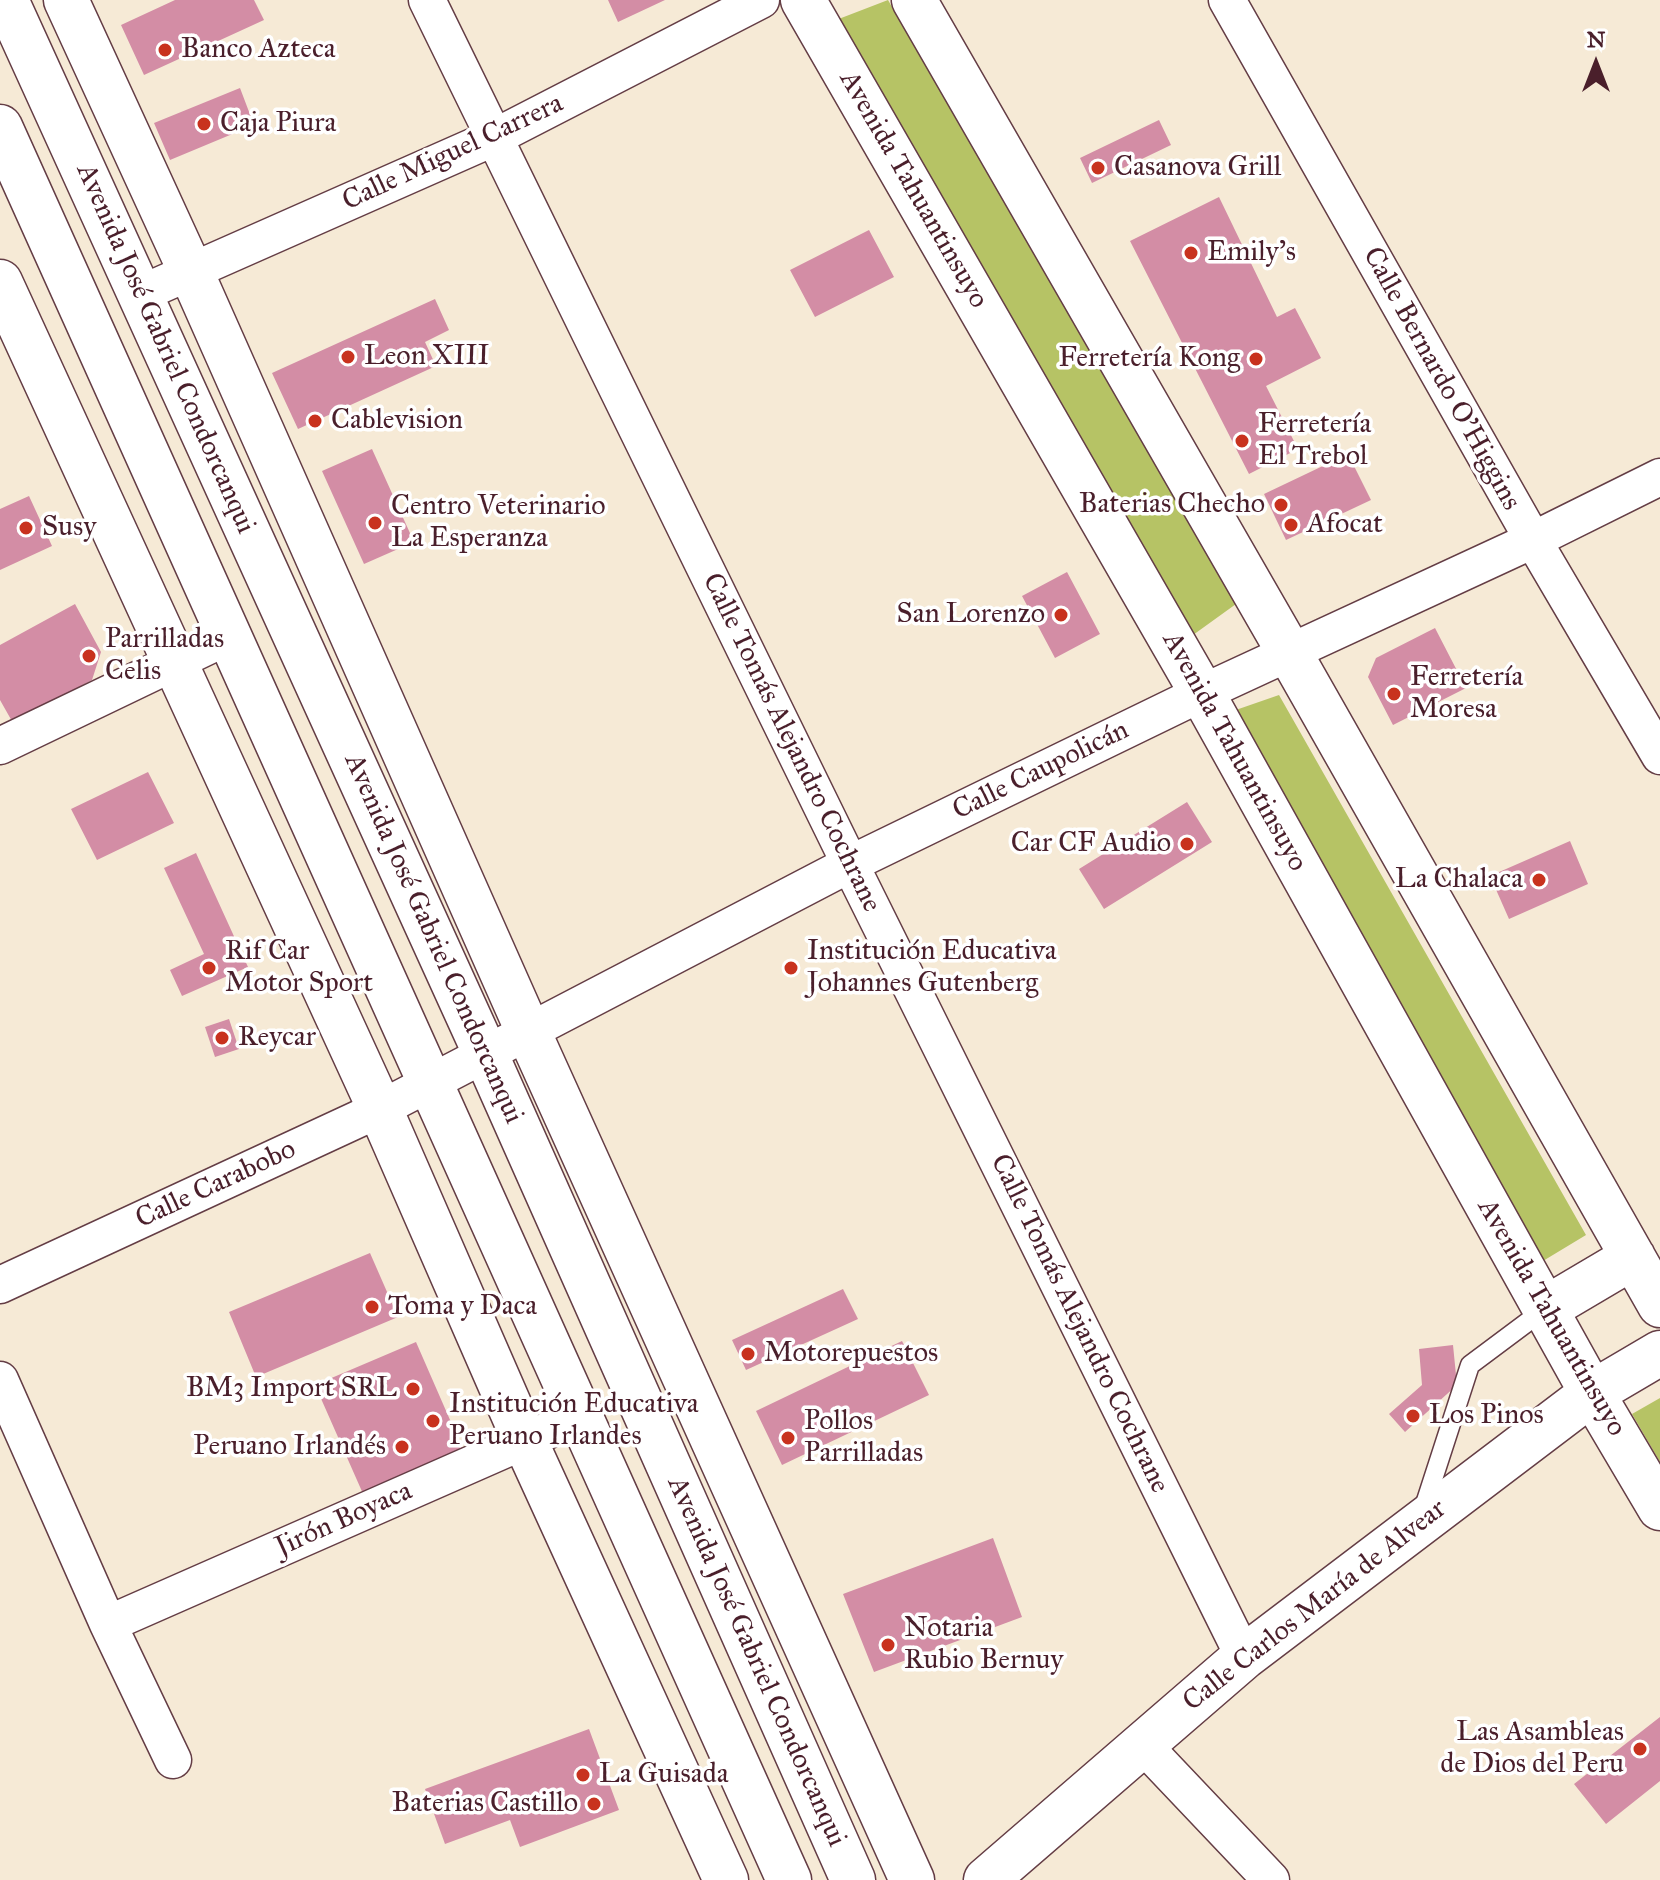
<!DOCTYPE html>
<html>
<head>
<meta charset="utf-8">
<style>
  body { margin:0 }
  #map { position:relative; width:1660px; height:1880px; overflow:hidden; background:#f6ead6; font-family:"IM FELL Great Primer",serif }
  canvas { display:block }
  .north { position:absolute; left:1556px; top:24px; width:80px; height:80px; -webkit-text-stroke:6px #fff; paint-order:stroke; rotate:0deg; font-size:22px; font-weight:700; line-height:32px; text-align:center; color:#4a1f2b }
  .north::after { content:''; display:block; margin:auto; width:28px; height:36px; background:#4a1f2b; clip-path:polygon(50% 0,100% 100%,50% 72%,0 100%) }
</style>
</head>
<body>
<div id="map">
<canvas width="1660" height="1880"></canvas>
<div class="north">N</div>
</div>
<script>
const c = document.querySelector('canvas').getContext('2d');
c.lineJoin = 'round';
function fill(path, color) {
  c.fillStyle = color;
  c.fill(path, 'evenodd');
}
function poly(rows) {
  const path = new Path2D();
  for (const r of rows) {
    path.moveTo(r[0], r[1]);
    for (let i = 2; i < r.length; i += 2) path.lineTo(r[i], r[i + 1]);
  }
  return path;
}
function stroke(path, color, width, dash) {
  c.strokeStyle = color;
  c.lineWidth = width;
  c.lineCap = dash ? 'butt' : 'round';
  c.setLineDash(dash || []);
  c.stroke(path);
}
function write(font, color, halo, rows, align = 'center') {
  c.font = font + ' "IM FELL Great Primer",serif';
  c.lineWidth = 7;
  c.setLineDash([]);
  c.textBaseline = 'middle';
  c.strokeStyle = halo;
  c.fillStyle = color;
  for (const [text, x, y, turn = 0] of rows) {
    c.save();
    c.translate(x, y);
    c.rotate((+turn || 0) * Math.PI / 180);
    c.textAlign = isNaN(turn) ? turn : align;
    if (halo) c.strokeText(text, 0, 0);
    c.fillText(text, 0, 0);
    c.restore();
  }
}
fill(poly([
  [888,0,1236,604,1193,635,836,20],
  [1279,695,1586,1235,1538,1264,1230,712],
  [1660,1398,1660,1462,1632,1414]
]), '#b6c365');
fill(poly([
  [175,0,254,0,264,20,144,75,121,25],
  [608,0,665,0,618,22],
  [240,88,254,125,170,160,154,123],
  [1159,120,1171,145,1092,183,1080,158],
  [1219,197,1277,317,1295,308,1321,358,1266,386,1298,449,1249,474,1130,241],
  [869,230,894,277,815,317,790,270],
  [435,299,449,330,425,342,436,366,298,429,272,373],
  [372,449,414,542,364,564,322,471],
  [1348,454,1371,500,1286,540,1264,494],
  [29,496,52,546,0,570,0,509],
  [1067,572,1100,634,1055,658,1022,596],
  [75,604,101,652,92,680,13,723,0,700,0,645],
  [1435,628,1466,688,1393,725,1368,677,1376,658],
  [148,772,174,823,97,860,71,809],
  [1187,802,1212,842,1104,909,1079,869],
  [1570,841,1588,884,1509,919,1490,876],
  [196,853,248,967,182,996,170,970,204,954,164,868],
  [229,1019,239,1049,215,1057,205,1027],
  [370,1253,398,1317,256,1377,229,1312],
  [843,1289,858,1319,746,1370,732,1340],
  [902,1341,929,1395,782,1465,756,1411],
  [416,1342,464,1452,364,1496,315,1385],
  [1453,1345,1457,1385,1405,1432,1389,1414,1422,1385,1419,1349],
  [993,1538,1022,1617,874,1672,843,1594],
  [1660,1717,1660,1781,1606,1824,1574,1784],
  [589,1729,619,1810,520,1847,510,1820,445,1844,425,1789]
]), '#d38da5');
const lane = poly([
  [1423,1510,1470,1365,1545,1309]
]);
const street = poly([
  [427,0,850,864,1244,1657],
  [1227,0,1533,540,1660,756],
  [140,294,493,138,761,0],
  [0,746,229,636],
  [0,1285,380,1109,850,864,1202,693,1533,540,1660,477],
  [0,1380,108,1624,173,1760],
  [108,1624,581,1416],
  [1142,1744,1271,1880]
]);
const secondary = poly([
  [66,0,191,272,528,1031,912,1880],
  [803,0,1202,693,1592,1393,1660,1508],
  [914,0,1289,652,1660,1305],
  [0,282,380,1109,525,1441,726,1880],
  [1545,1309,1633,1257],
  [986,1880,1244,1657,1592,1393,1660,1353]
]);
const highway = poly([
  [6,0,486,1055,853,1880],
  [0,127,789,1880]
]);
stroke(lane, '#643d45', 21);
stroke(street, '#643d45', 39);
stroke(secondary, '#643d45', 47);
stroke(highway, '#643d45', 47);
stroke(lane, '#fff', 18);
stroke(street, '#fff', 36);
stroke(secondary, '#fff', 44);
stroke(highway, '#fff', 44);
for (const [x, y, r, color] of [
  [165,50,8,"#c8321e"],
  [204,124,8,"#c8321e"],
  [1098,168,8,"#c8321e"],
  [1191,253,8,"#c8321e"],
  [348,357,8,"#c8321e"],
  [1256,359,8,"#c8321e"],
  [315,421,8,"#c8321e"],
  [1242,441,8,"#c8321e"],
  [1281,505,8,"#c8321e"],
  [375,523,8,"#c8321e"],
  [1291,525,8,"#c8321e"],
  [26,528,8,"#c8321e"],
  [1061,615,8,"#c8321e"],
  [89,656,8,"#c8321e"],
  [1394,694,8,"#c8321e"],
  [1187,844,8,"#c8321e"],
  [1539,880,8,"#c8321e"],
  [209,968,8,"#c8321e"],
  [791,968,8,"#c8321e"],
  [222,1038,8,"#c8321e"],
  [372,1307,8,"#c8321e"],
  [748,1354,8,"#c8321e"],
  [413,1389,8,"#c8321e"],
  [1413,1416,8,"#c8321e"],
  [433,1421,8,"#c8321e"],
  [788,1438,8,"#c8321e"],
  [402,1447,8,"#c8321e"],
  [888,1645,8,"#c8321e"],
  [1640,1749,8,"#c8321e"],
  [583,1775,8,"#c8321e"],
  [594,1804,8,"#c8321e"]
]) {
  const dot = new Path2D();
  dot.arc(x, y, r, 0, 2 * Math.PI);
  c.fillStyle = color;
  c.fill(dot);
  stroke(dot, '#fff', 3);
}
write('28px', '#4a1f2b', '#fff', [
  ["Banco Azteca",181,50],
  ["Caja Piura",220,124],
  ["Casanova Grill",1114,168],
  ["Emily's",1207,253],
  ["Leon XIII",364,357],
  ["Ferretería Kong",1240,359,"right"],
  ["Cablevision",331,421],
  ["Ferretería",1258,425],
  ["El Trebol",1258,457],
  ["Baterias Checho",1265,505,"right"],
  ["Centro Veterinario",391,507],
  ["La Esperanza",391,539],
  ["Afocat",1307,525],
  ["Susy",42,528],
  ["San Lorenzo",1045,615,"right"],
  ["Parrilladas",105,640],
  ["Celis",105,672],
  ["Ferretería",1410,678],
  ["Moresa",1410,710],
  ["Car CF Audio",1171,844,"right"],
  ["La Chalaca",1523,880,"right"],
  ["Rif Car",225,952],
  ["Motor Sport",225,984],
  ["Institución Educativa",807,952],
  ["Johannes Gutenberg",807,984],
  ["Reycar",238,1038],
  ["Toma y Daca",388,1307],
  ["Motorepuestos",764,1354],
  ["BM3 Import SRL",397,1389,"right"],
  ["Institución Educativa",449,1405],
  ["Peruano Irlandes",449,1437],
  ["Los Pinos",1429,1416],
  ["Pollos",804,1422],
  ["Parrilladas",804,1454],
  ["Peruano Irlandés",386,1447,"right"],
  ["Notaria",904,1629],
  ["Rubio Bernuy",904,1661],
  ["Las Asambleas",1624,1733,"right"],
  ["de Dios del Peru",1624,1765,"right"],
  ["La Guisada",599,1775],
  ["Baterias Castillo",578,1804,"right"]
], 'left');
write('28px', '#4a1f2b', '#fff', [
  ["Calle Miguel Carrera",453,153,-25],
  ["Avenida Tahuantinsuyo",913,190,60],
  ["Avenida José Gabriel Condorcanqui",165,349,66],
  ["Calle Bernardo O'Higgins",1441,379,61],
  ["Calle Tomás Alejandro Cochrane",791,743,64],
  ["Avenida Tahuantinsuyo",1234,752,61],
  ["Calle Caupolicán",1041,771,-26],
  ["Avenida José Gabriel Condorcanqui",433,939,66],
  ["Calle Carabobo",216,1185,-25],
  ["Avenida Tahuantinsuyo",1551,1318,60],
  ["Calle Tomás Alejandro Cochrane",1079,1324,64],
  ["Jirón Boyaca",344,1520,-24],
  ["Calle Carlos María de Alvear",1315,1606,-38],
  ["Avenida José Gabriel Condorcanqui",756,1662,66]
]);
</script>
</body>
</html>
